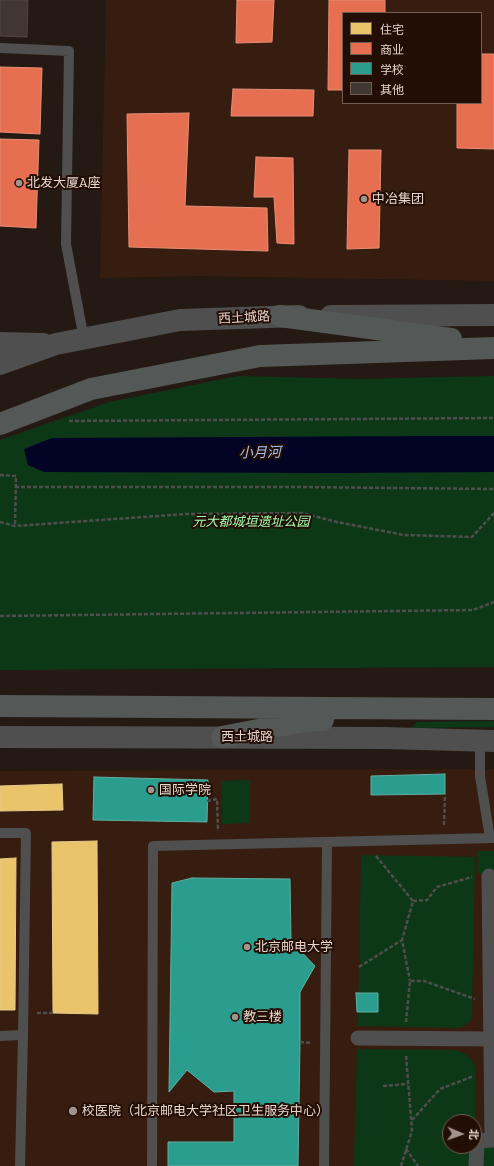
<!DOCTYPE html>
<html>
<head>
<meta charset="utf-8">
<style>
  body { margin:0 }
  #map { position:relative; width:494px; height:1166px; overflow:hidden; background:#251913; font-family:"Zilla Slab","Noto Sans SC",serif }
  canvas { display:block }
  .legend { position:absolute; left:342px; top:12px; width:140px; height:92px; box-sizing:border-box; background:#220e04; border:1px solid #705e55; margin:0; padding:5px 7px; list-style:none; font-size:12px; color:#e5d5ce }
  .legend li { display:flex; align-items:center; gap:8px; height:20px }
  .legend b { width:20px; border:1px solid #705e55 }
  .north { position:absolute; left:442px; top:1114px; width:40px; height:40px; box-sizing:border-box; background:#220e04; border:1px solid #705e55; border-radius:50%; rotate:92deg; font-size:11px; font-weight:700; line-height:16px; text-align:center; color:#e5d5ce }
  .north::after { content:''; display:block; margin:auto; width:14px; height:18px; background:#a2938d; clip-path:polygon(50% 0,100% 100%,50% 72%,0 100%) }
</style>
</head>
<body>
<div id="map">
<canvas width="494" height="1166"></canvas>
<ul class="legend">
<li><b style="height:11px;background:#e9c46a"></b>住宅</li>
<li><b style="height:11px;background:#e76f51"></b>商业</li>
<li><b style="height:11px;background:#2a9d8f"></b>学校</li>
<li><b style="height:11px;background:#413731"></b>其他</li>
</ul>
<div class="north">北</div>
</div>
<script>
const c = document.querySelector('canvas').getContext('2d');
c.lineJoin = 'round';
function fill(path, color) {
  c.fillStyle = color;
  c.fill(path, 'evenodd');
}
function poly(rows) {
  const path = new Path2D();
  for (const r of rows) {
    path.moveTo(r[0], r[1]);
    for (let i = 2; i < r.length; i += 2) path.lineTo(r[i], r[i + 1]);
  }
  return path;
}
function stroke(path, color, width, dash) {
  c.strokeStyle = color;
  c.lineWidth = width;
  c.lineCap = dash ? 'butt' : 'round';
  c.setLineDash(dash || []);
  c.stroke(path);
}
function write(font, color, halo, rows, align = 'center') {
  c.font = font + ' "Zilla Slab","Noto Sans SC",serif';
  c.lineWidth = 4;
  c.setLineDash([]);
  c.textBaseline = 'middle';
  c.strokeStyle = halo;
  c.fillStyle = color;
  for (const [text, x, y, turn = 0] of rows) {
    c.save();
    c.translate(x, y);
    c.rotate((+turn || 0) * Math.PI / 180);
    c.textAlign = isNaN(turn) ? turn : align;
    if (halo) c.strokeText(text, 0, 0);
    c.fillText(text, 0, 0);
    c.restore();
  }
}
fill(poly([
  [106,0,494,0,494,281,198,276,100,278],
  [343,13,481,13,481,103,343,103],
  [494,769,494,1166,0,1166,0,771],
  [450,1122,474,1122,474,1146,450,1146]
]), '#361d10');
fill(poly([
  [238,376,360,379,494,376,494,667,0,670,0,440,109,402],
  [494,721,494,727,411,728,417,722],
  [250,780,250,823,222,824,221,781],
  [478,851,494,851,494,873,477,873],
  [361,855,475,857,472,1014,470,1021,462,1027,458,1028,358,1026],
  [357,1049,456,1050,465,1054,472,1060,476,1068,474,1166,354,1166],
  [450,1122,474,1122,474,1146,450,1146],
  [479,1145,494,1145,494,1166,479,1166]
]), '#0c3817');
fill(poly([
  [432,436,494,436,494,472,335,473,44,472,28,465,24,449,52,438]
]), '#030326');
const homes = poly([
  [62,784,63,810,0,811,0,786,62,784],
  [97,841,98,1014,53,1013,52,842,97,841],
  [16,858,15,1010,0,1010,0,859,16,858]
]);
fill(homes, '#e9c46a');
stroke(homes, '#e8c988', 1);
const shops = poly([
  [237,0,274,0,272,42,236,43,237,0],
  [329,0,385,0,385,13,343,13,343,90,328,90,329,0],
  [481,54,494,54,494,149,457,148,457,103,481,103,481,54],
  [0,67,42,68,40,134,0,132,0,67],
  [233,89,314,90,313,116,231,116,233,89],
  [189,113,185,206,267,208,268,251,129,247,127,114,189,113],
  [0,139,39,140,36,228,0,226,0,139],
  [349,150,381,150,379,248,347,249,349,150],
  [256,157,293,158,294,244,277,243,274,197,254,197,256,157]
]);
fill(shops, '#e76f51');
stroke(shops, '#e68e76', 1);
const schools = poly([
  [445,774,445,794,371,795,371,776,445,774],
  [94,777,208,780,207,822,93,820,94,777],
  [192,878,290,879,291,941,315,966,300,992,300,1042,298,1166,168,1166,168,1142,234,1142,234,1091,214,1092,187,1070,169,1092,172,883,192,878],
  [356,993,378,993,378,1012,357,1012,356,993]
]);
fill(schools, '#2a9d8f');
stroke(schools, '#62aea2', 1);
const building = poly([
  [0,0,28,0,27,37,0,36,0,0]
]);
fill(building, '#413731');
stroke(building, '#504640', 1);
stroke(poly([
  [69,421,494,418],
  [0,475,16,476,15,526],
  [15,487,299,487,494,489],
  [0,522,15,526,186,514,302,513,337,522,404,535,472,537,494,513],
  [0,616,473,610,494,602],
  [207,801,217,799,218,831],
  [444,825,445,794],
  [376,856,413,901,402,940,410,981],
  [413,901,427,900,437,887,472,877],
  [359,967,402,940],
  [37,1013,53,1013],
  [406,1022,410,981,424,981,475,999],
  [300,1042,312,1043],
  [383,1086,408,1084],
  [412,1120,440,1089,474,1076],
  [406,1149,418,1166],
  [401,1166,412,1131,406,1055]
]), '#504e4c', 2.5, [4, 2]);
stroke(poly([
  [0,48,69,51,66,244,84,339],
  [480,741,480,776,490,838],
  [0,833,26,833,23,1035],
  [0,1036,23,1035,20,1166],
  [152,1166,153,846,494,838],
  [324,1166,327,842]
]), '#4e4f4e', 10);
stroke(poly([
  [358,1038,494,1039],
  [476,1166,477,1141,492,1140,489,876]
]), '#4e4f4e', 15);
stroke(poly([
  [331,316,494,315],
  [0,343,43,344],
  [0,364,56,344,180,320,299,316],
  [0,737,384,738,494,741]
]), '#4e4f4e', 22);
stroke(poly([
  [280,316,451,339],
  [0,424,91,389,260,356,494,348],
  [0,706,494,709],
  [222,737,305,721,323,720]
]), '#545856', 22);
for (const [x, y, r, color] of [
  [19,183,4,"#a2938d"],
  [364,199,4,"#a2938d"],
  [151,790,4,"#a2938d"],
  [247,947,4,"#a2938d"],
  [235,1017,4,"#a2938d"],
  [73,1111,5,"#a2938d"]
]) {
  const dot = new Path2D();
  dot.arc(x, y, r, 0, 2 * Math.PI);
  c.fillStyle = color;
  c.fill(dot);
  stroke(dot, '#220e04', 1.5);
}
write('13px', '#e5d5ce', '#220e04', [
  ["北发大厦A座",27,183],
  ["中冶集团",372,199],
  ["国际学院",159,790],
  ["北京邮电大学",255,947],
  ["教三楼",243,1017],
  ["校医院（北京邮电大学社区卫生服务中心）",82,1111]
], 'left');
write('13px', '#e5d5ce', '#220e04', [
  ["西土城路",244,318,-3],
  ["西土城路",247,737]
]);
write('italic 13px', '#a0feaf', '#220e04', [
  ["元大都城垣遗址公园",251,522]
]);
write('italic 14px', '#a0c4f8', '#220e04', [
  ["小月河",260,453,-1]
]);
</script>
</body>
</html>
